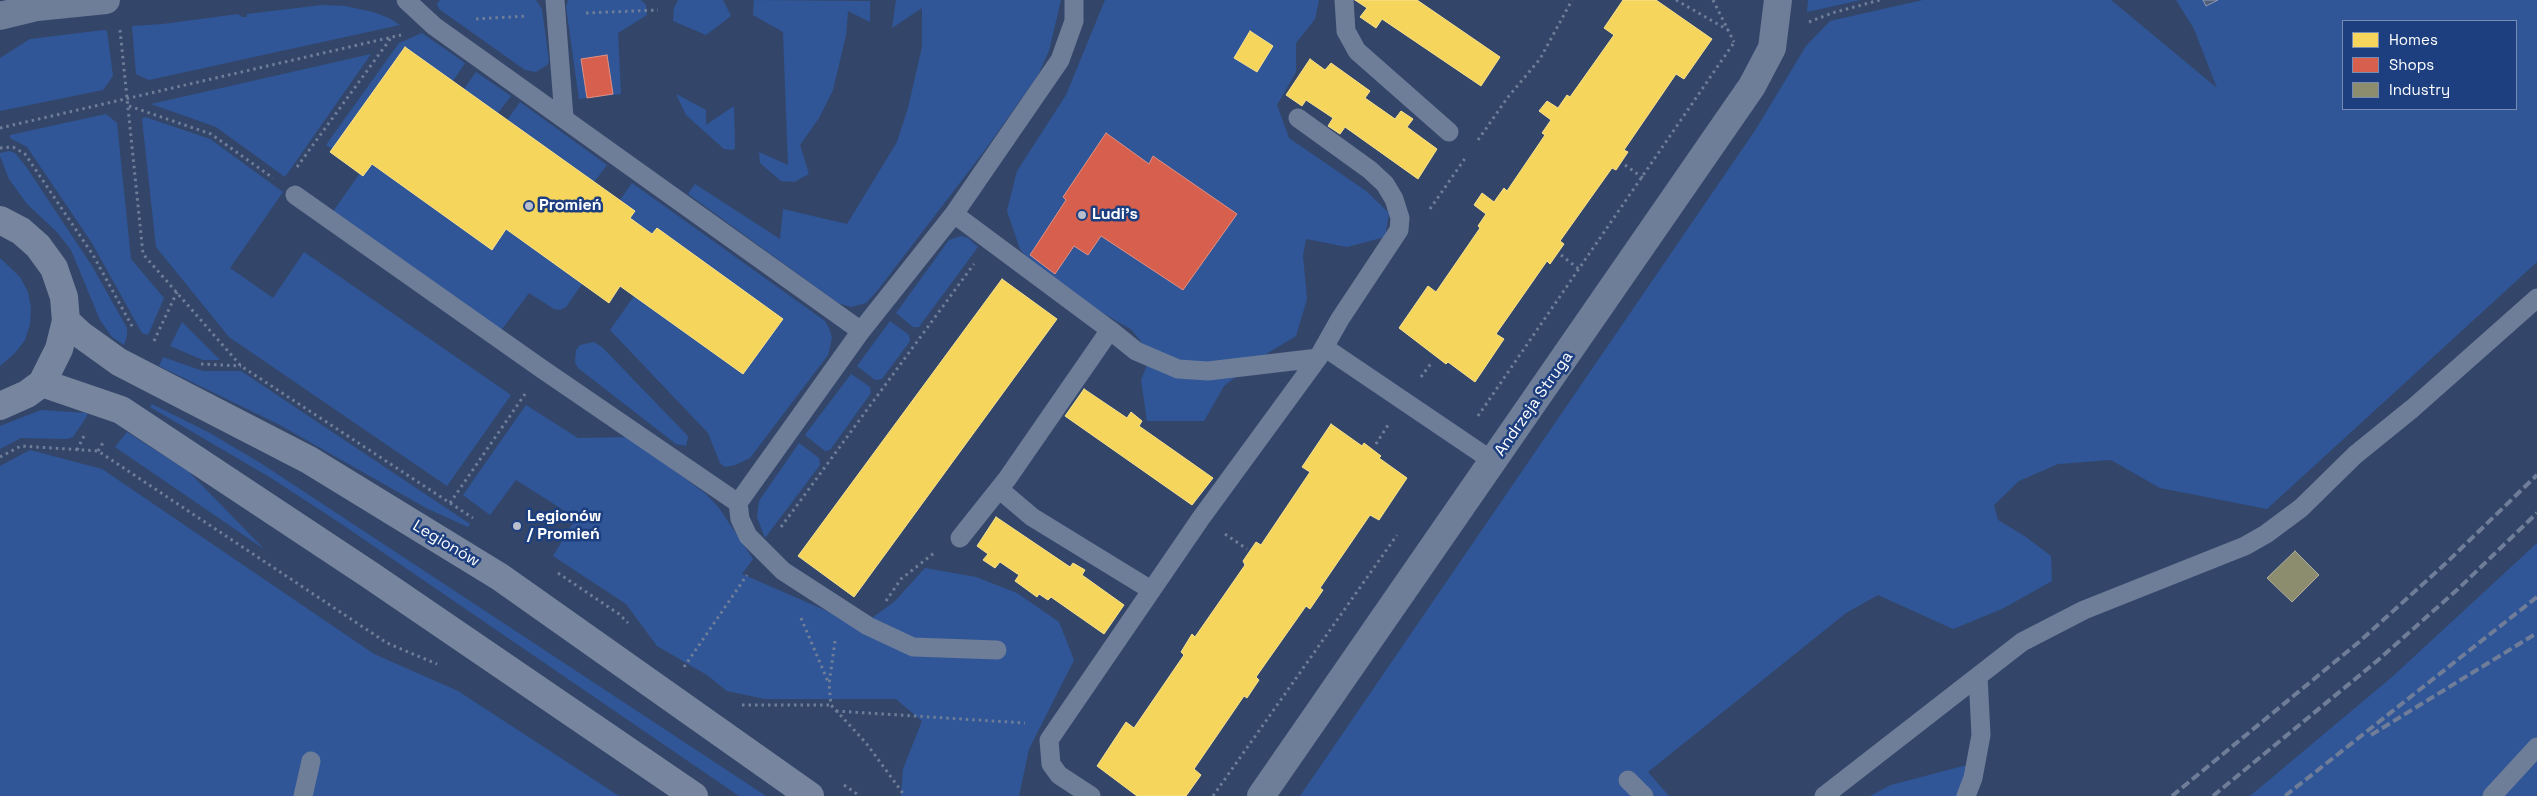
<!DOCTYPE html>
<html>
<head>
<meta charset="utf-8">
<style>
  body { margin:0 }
  #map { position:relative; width:2537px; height:796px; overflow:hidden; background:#33466a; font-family:"Space Grotesk",sans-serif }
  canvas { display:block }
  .legend { position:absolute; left:2342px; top:20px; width:175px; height:90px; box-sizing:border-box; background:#1d3f80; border:1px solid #778cb3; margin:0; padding:6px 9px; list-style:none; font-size:15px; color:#fff }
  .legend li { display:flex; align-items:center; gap:10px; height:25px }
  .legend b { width:25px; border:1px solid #778cb3 }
</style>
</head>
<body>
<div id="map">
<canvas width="2537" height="796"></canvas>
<ul class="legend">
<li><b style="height:14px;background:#f6d55c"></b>Homes</li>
<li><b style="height:14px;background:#d6604d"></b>Shops</li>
<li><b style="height:14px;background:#8c8c6e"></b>Industry</li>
</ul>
</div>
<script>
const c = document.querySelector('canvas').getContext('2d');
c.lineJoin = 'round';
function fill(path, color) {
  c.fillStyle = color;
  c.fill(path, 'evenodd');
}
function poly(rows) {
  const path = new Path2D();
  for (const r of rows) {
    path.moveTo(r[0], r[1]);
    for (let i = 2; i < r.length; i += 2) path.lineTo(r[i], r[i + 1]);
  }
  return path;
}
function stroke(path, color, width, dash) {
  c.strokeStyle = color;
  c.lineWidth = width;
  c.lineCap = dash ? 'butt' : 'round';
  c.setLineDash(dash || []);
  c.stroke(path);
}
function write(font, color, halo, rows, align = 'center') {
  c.font = font + ' "Space Grotesk",sans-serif';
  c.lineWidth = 5;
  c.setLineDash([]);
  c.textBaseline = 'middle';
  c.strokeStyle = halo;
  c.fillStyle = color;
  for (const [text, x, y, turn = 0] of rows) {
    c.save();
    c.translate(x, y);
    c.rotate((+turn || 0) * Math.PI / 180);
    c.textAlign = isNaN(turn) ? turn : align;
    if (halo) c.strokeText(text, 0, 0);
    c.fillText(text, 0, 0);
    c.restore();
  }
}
fill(poly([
  [440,0,536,0,542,9,549,61,547,65,536,72,525,70,439,9,437,4],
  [568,0,641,0,646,5,647,15,618,33,621,94,579,99,566,7],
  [678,0,723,0,731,16,706,35,673,21,674,8],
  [754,0,870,1,870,22,848,11,846,35,833,90,819,118,800,145,809,174,794,182,781,181,760,163,759,152,788,165,783,32,753,15],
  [896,0,1061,0,1049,51,1038,75,985,150,877,291,866,303,851,307,838,303,688,194,695,184,780,239,783,209,847,224,897,142,908,108,922,47,922,8,892,28],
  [1105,0,1319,0,1315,19,1296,43,1296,72,1277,105,1289,138,1366,191,1389,213,1385,237,1347,247,1306,239,1303,256,1307,299,1296,336,1258,359,1224,386,1204,421,1147,421,1141,380,1151,355,1132,330,1046,280,1020,249,1007,211,1017,171,1066,95],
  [1808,0,1861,0,1807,12],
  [1923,0,2111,0,2217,88,2194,29,2176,0,2537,0,2537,262,2267,509,2160,488,2111,460,2058,464,2019,481,1994,505,1998,520,2026,537,2051,556,2052,581,2002,609,1953,629,1878,595,1846,613,1648,772,1669,796,1300,796,1756,129,1806,46,1830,21],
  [2343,21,2516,21,2516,109,2343,109],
  [322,5,345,6,373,12,389,18,400,25,149,80,136,74,132,26,163,24,238,14,242,17,247,17,247,14],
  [104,30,107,31,113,76,103,90,0,111,0,58,30,39],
  [422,33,465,63,453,81,405,47,332,149,326,145,399,43],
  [371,54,285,177,216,127,151,104],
  [476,72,511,96,498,113,464,89],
  [676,94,706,110,706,125,734,106,735,148,733,150,724,149,686,115],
  [520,102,607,165,594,182,507,120],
  [106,114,117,123,131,259,164,298,148,335,142,333,92,243,27,147,10,138,10,135],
  [145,117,210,139,283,192,230,268,273,298,304,252,511,395,447,486,229,337,156,247,142,119],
  [9,151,15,153,27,168,92,266,127,328,127,336,124,345,112,337,100,320,71,250,57,232,27,204,9,179,0,156,0,153],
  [372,164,492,249,506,229,582,284,566,307,560,310,554,309,529,293,500,332,332,213,360,173,363,176],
  [632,183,825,321,829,328,832,338,828,355,750,458,735,465,725,467,720,463,708,433,610,330,634,296,743,374,782,319,657,228,652,234,630,218,620,200],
  [961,236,968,238,978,247,919,327,913,327,896,313,949,240],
  [0,258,20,277,28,292,31,308,30,324,25,340,15,353,0,366],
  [890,321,909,335,910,341,882,379,875,380,857,366],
  [182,322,220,360,203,360,170,346],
  [594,342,603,348,685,433,688,437,686,446,676,444,578,368,575,362,576,350,580,345],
  [163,357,203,371,241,371,470,524,468,527,428,509,278,424,159,366],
  [851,374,870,387,871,393,830,450,825,451,805,435],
  [152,404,210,433,262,464,766,796,739,796,337,521,271,478,150,407],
  [526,405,578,438,629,437,706,494,719,508,753,559,742,574,852,622,868,621,895,601,925,568,976,577,1017,593,1059,622,1074,660,1029,749,1019,796,901,796,903,769,922,721,896,699,765,699,727,691,707,675,657,646,626,604,553,556,576,518,516,480,490,515,463,495],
  [41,410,87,413,87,416,73,437,67,439,21,438,0,449,0,426],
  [127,432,188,471,264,549,115,447],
  [799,443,819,458,820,465,765,538,757,517,759,501],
  [30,450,102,469,374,654,458,691,619,796,0,796,0,466],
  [2537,543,2537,796,2250,796,2392,677],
  [1963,766,1969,766,1958,796,1870,796,1891,785]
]), '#305697');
const homes = poly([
  [1355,0,1417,0,1500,57,1481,86,1382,19,1376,28,1360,17,1367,8,1355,0],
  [1623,0,1656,0,1712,39,1684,79,1676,74,1624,150,1628,152,1616,170,1612,168,1560,241,1564,244,1550,264,1547,261,1496,334,1504,339,1475,382,1448,362,1446,364,1399,328,1428,286,1436,292,1480,228,1478,226,1486,214,1474,205,1482,193,1494,202,1504,188,1507,191,1545,135,1542,133,1551,120,1539,111,1547,101,1558,108,1567,95,1570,97,1614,35,1604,28,1623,0],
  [1250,31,1273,46,1257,72,1234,58,1250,31],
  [405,47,635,211,630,218,652,234,657,228,783,319,743,374,620,286,609,303,506,229,492,250,372,164,363,176,330,152,405,47],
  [1310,59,1325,70,1331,63,1370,91,1365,98,1395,119,1401,111,1413,119,1407,127,1437,149,1418,179,1345,127,1340,134,1328,126,1333,118,1306,100,1302,106,1286,95,1310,59],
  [1002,279,1057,319,854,597,798,556,1002,279],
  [1084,389,1127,418,1131,412,1142,421,1139,426,1213,478,1192,505,1065,416,1084,389],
  [1331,424,1362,446,1364,443,1381,456,1379,458,1407,478,1379,520,1370,515,1320,588,1323,590,1310,609,1306,606,1256,677,1259,680,1247,698,1244,696,1194,769,1201,775,1186,796,1137,796,1097,766,1126,722,1134,728,1184,655,1181,652,1192,634,1195,637,1245,565,1243,561,1256,542,1261,545,1310,472,1302,467,1331,424],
  [996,517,1070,567,1073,563,1085,570,1082,575,1124,605,1104,634,1051,597,1048,600,1039,594,1037,597,1015,581,1019,575,1000,562,995,568,983,560,988,554,977,546,996,517]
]);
fill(homes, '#f6d55c');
stroke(homes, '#f9e28d', 1);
const shops = poly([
  [607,55,613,94,587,98,581,59,607,55],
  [1106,133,1149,164,1153,156,1237,214,1183,290,1101,236,1088,255,1074,246,1055,274,1030,255,1066,200,1063,197,1106,133]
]);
fill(shops, '#d6604d');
stroke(shops, '#e29082', 1);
const industry = poly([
  [2295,551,2319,575,2292,602,2267,578,2295,551]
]);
fill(industry, '#8c8c6e');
stroke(industry, '#aeae9a', 1);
const building = poly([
  [2203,0,2218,0,2206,6,2203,0]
]);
fill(building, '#4f5e7a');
stroke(building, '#8c98af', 1);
stroke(poly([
  [1676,0,1728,30],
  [1713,0,1734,42],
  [586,13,658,10],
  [476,19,527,16],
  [1809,22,1832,13,1880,0],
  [120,30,143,254,241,366,473,518],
  [129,106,211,134,273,178],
  [0,128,401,35],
  [1478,140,1508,97,1540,59,1572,0],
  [0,148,13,147,25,154,93,255,133,328],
  [1625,165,1643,178],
  [297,167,391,38],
  [1430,209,1466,157],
  [1561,255,1580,270],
  [154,341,177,292],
  [201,364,241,366],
  [1421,377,1432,362],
  [1478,416,1733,44],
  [1376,444,1388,425],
  [77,450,85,434],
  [98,451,104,441],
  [0,457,21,446,98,451,387,643,437,664],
  [450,503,525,394],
  [781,527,974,264],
  [1225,534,1247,549],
  [558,573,619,614,628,623],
  [886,601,901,579,934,553],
  [801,618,829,684],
  [835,641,829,684,831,705,866,743,905,796],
  [684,667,747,575],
  [742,705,831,705],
  [836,711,1025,723],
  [844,785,860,796],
  [1213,796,1397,535]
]), '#6e7d98', 3, [2.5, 4]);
stroke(poly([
  [406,0,434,26,861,331],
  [555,0,564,118],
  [1344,0,1346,31,1357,51,1449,132],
  [295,195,542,369,738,503,861,331,954,214,1060,60,1074,21,1074,0],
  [954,214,1110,330,1007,479,960,538],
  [1110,330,1136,351,1178,369,1208,371,1318,358],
  [1324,347,1494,462],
  [999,489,1032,517,1151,590],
  [738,503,740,519,748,536,783,571,868,626,913,647,997,650],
  [1628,780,1644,796],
  [303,796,311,761],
  [1091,796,1059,775,1051,764,1049,740,1201,518,1318,358,1340,319,1399,230,1400,218,1394,199,1385,184,1370,170,1298,118],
  [1824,796,2022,642,2084,610,2245,546,2266,534,2301,508,2355,455,2413,408,2537,298],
  [1966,796,1973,778,1981,735,1978,676],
  [2492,796,2537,747]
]), '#6e7d98', 19);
stroke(poly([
  [0,16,37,7,106,0],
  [1261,796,1752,86,1772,48,1778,0]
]), '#6e7d98', 28);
stroke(poly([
  [0,220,21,231,38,246,54,268,64,297,66,321,59,349,42,383,27,394,0,406],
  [66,321,80,334,119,362,309,460,500,577,810,796],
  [42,383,121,410,370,575,694,796]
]), '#77869e', 28);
stroke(poly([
  [2371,735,2537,633],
  [2172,796,2359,642,2445,564,2537,475],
  [2213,796,2377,661,2458,589,2537,513],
  [2285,796,2537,597]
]), '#6f7d98', 4, [9, 4]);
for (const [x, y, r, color] of [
  [529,206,5,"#b8becb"],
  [1082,215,5,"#b8becb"],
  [517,526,5,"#b8becb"]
]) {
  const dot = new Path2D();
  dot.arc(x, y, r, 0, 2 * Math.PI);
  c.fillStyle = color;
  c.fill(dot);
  stroke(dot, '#1d3f80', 2);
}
write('bold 16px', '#fff', '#1d3f80', [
  ["Promień",539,206],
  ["Ludi's",1092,215],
  ["Legionów",527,517],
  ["/ Promień",527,535]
], 'left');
write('16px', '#fff', '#1d3f80', [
  ["Andrzeja Struga",1534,404,-55],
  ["Legionów",446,544,31]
]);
</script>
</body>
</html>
